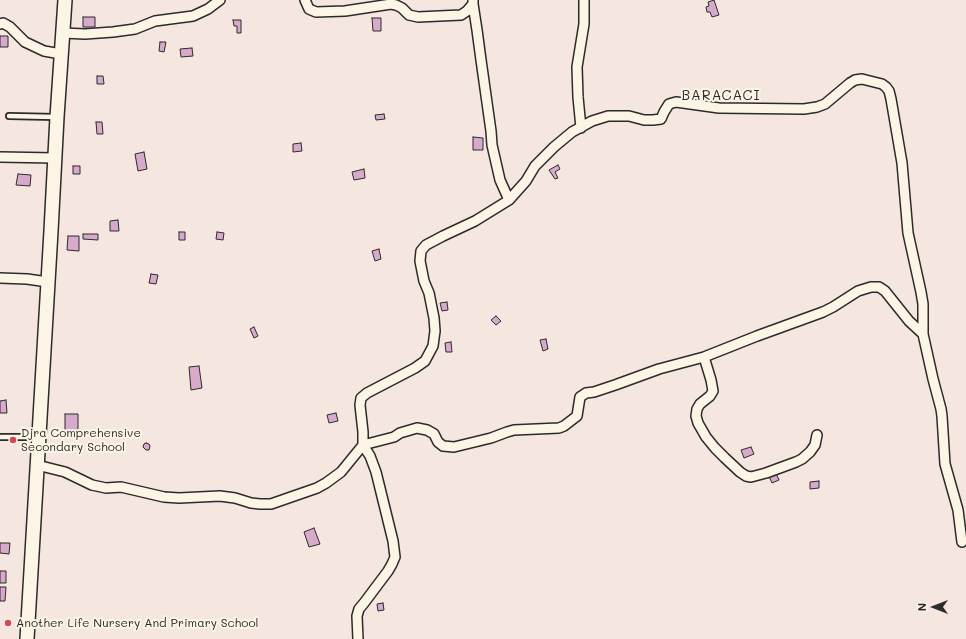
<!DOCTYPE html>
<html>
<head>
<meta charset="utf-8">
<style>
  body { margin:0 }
  #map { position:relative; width:966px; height:639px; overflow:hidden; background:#f5e6e0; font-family:Mali,sans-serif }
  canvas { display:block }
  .north { position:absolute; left:914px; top:587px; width:40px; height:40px; -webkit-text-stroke:3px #fcf5e5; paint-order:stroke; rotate:270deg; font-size:11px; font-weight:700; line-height:16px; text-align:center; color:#2b2b2b }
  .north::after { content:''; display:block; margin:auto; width:14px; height:18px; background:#2b2b2b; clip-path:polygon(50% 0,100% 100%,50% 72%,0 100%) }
</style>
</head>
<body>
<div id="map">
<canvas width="966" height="639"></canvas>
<div class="north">N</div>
</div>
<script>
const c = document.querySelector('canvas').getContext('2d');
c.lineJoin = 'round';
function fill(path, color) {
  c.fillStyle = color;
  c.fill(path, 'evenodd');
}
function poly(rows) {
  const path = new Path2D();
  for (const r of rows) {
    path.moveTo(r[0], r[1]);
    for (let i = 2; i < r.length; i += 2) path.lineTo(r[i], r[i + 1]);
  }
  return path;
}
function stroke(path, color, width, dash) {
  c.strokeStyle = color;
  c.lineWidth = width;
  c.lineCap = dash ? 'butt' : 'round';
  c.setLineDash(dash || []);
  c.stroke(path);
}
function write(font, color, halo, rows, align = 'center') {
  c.font = font + ' Mali,sans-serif';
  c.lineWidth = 4;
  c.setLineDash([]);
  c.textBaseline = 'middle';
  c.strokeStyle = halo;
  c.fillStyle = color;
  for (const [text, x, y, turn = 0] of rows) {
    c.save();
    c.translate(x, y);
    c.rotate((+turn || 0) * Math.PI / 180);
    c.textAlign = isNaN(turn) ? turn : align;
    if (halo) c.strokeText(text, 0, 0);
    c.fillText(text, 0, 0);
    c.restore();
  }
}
const building = poly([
  [714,0,719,15,712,17,710,12,707,12,706,7,709,6,708,2,714,0],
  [83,17,95,17,95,27,83,27,83,17],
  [372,18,381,18,381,31,373,31,372,18],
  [233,20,241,20,241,33,237,33,237,26,234,26,233,20],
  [0,36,8,36,8,47,0,47,0,36],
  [160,42,166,42,164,52,159,51,160,42],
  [192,48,193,56,181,57,180,49,192,48],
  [97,76,103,76,104,84,97,84,97,76],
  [384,114,385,119,376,120,375,115,384,114],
  [96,122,102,122,103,134,97,134,96,122],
  [473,137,483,138,483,150,473,150,473,137],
  [301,143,302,151,293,152,293,144,301,143],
  [144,152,147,169,138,171,135,154,144,152],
  [558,165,560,169,555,172,558,178,555,179,549,170,558,165],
  [73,166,80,166,80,174,73,174,73,166],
  [364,169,365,178,354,180,352,172,364,169],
  [18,174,31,175,30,186,16,185,18,174],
  [118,220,119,231,110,231,110,221,118,220],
  [179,232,185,232,185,240,179,240,179,232],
  [217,232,224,233,223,240,216,239,217,232],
  [83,234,98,234,98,240,83,239,83,234],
  [68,236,79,236,79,251,67,250,68,236],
  [379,249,381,259,375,261,372,251,379,249],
  [151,274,158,275,156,284,149,283,151,274],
  [447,302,448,310,442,311,440,303,447,302],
  [496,316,501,321,496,325,491,320,496,316],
  [254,327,258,336,254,338,250,329,254,327],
  [546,339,548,349,543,351,540,340,546,339],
  [451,342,452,352,446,352,445,343,451,342],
  [199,366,202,388,191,390,189,367,199,366],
  [6,400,7,413,0,413,0,401,6,400],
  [336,413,338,421,329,423,327,415,336,413],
  [65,414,78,414,78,430,65,431,65,414],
  [146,443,149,444,150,446,149,450,146,450,143,447,144,444,146,443],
  [751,447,754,454,744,458,741,450,751,447],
  [775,471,779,480,772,483,768,474,775,471],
  [819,481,819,488,810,489,810,482,819,481],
  [314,528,320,544,309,547,304,532,314,528],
  [0,543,10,543,9,554,0,553,0,543],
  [0,571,6,571,6,583,0,583,0,571],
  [0,587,6,587,5,601,0,601,0,587],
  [383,603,384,610,378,611,377,604,383,603]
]);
fill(building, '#d7a9cb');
stroke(building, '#2b2b2b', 1);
const service = poly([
  [9,116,55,117],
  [0,437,37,437]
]);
const minor = poly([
  [305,0,309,9,316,12,345,11,391,4,396,5,402,8,409,15,418,17,461,15,467,11,473,4],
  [473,0,473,4,477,30,481,60,491,131,492,145,500,180,509,200],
  [0,24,3,23,10,27,25,42,44,51,61,54],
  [63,33,85,34,113,32,135,29,155,21,193,16,208,9,220,0],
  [581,128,578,97,577,67,584,24,584,0],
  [0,157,55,158],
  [0,278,27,279,48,282],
  [704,357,711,380,713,391,710,396,700,404,697,409,696,416,698,423,706,437,715,448,725,458,740,472,746,476,751,477,766,473,796,462,802,459,810,452,815,445,817,435],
  [37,465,65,472,92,485,106,488,121,487,164,497,179,498,220,496,235,498,251,503,260,504,271,504,317,488,326,483,341,472,363,445,394,437,400,433,417,428,427,430,434,434,438,442,443,446,454,447,491,438,507,432,514,430,559,428,564,426,577,416,580,397,586,393,594,392,615,385,659,369,704,357,757,336,823,312,833,307,858,291,871,287,879,287,885,291,909,321,923,334],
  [358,639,357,616,359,609,364,603,388,571,392,564,395,557,393,541,376,472,370,456,363,445,363,432,360,405,361,398,367,393,415,368,425,361,433,346,435,331,434,318,429,293,424,281,420,261,421,251,426,245,443,236,475,221,509,200,526,181,535,166,554,147,572,132,592,121,608,116,629,116,644,120,653,120,661,119,664,112,669,104,676,102,719,108,804,109,817,107,825,104,850,83,855,80,862,79,882,84,886,87,889,91,891,99,902,163,908,233,921,292,923,304,923,334,933,379,941,409,942,416,945,464,958,510,962,542]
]);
const secondary = poly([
  [27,639,51,231,57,117,65,0]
]);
stroke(service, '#2b2b2b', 8);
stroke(minor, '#2b2b2b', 12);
stroke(secondary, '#2b2b2b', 16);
stroke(service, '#fcf5e5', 4.5);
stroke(minor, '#fcf5e5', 9);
stroke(secondary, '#fcf5e5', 13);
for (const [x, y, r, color] of [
  [13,440,4,"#d1495b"],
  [8,623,4,"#d1495b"]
]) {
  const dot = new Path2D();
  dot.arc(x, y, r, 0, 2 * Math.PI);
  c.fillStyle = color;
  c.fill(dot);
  stroke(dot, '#fcf5e5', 1.5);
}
write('12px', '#2b2b2b', '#fcf5e5', [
  ["Djra Comprehensive",21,433],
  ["Secondary School",21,447],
  ["Another Life Nursery And Primary School",16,623]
], 'left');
c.letterSpacing = '1px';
write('14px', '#2b2b2b', '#fcf5e5', [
  ["BARACACI",721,96]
]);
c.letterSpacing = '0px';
</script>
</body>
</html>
